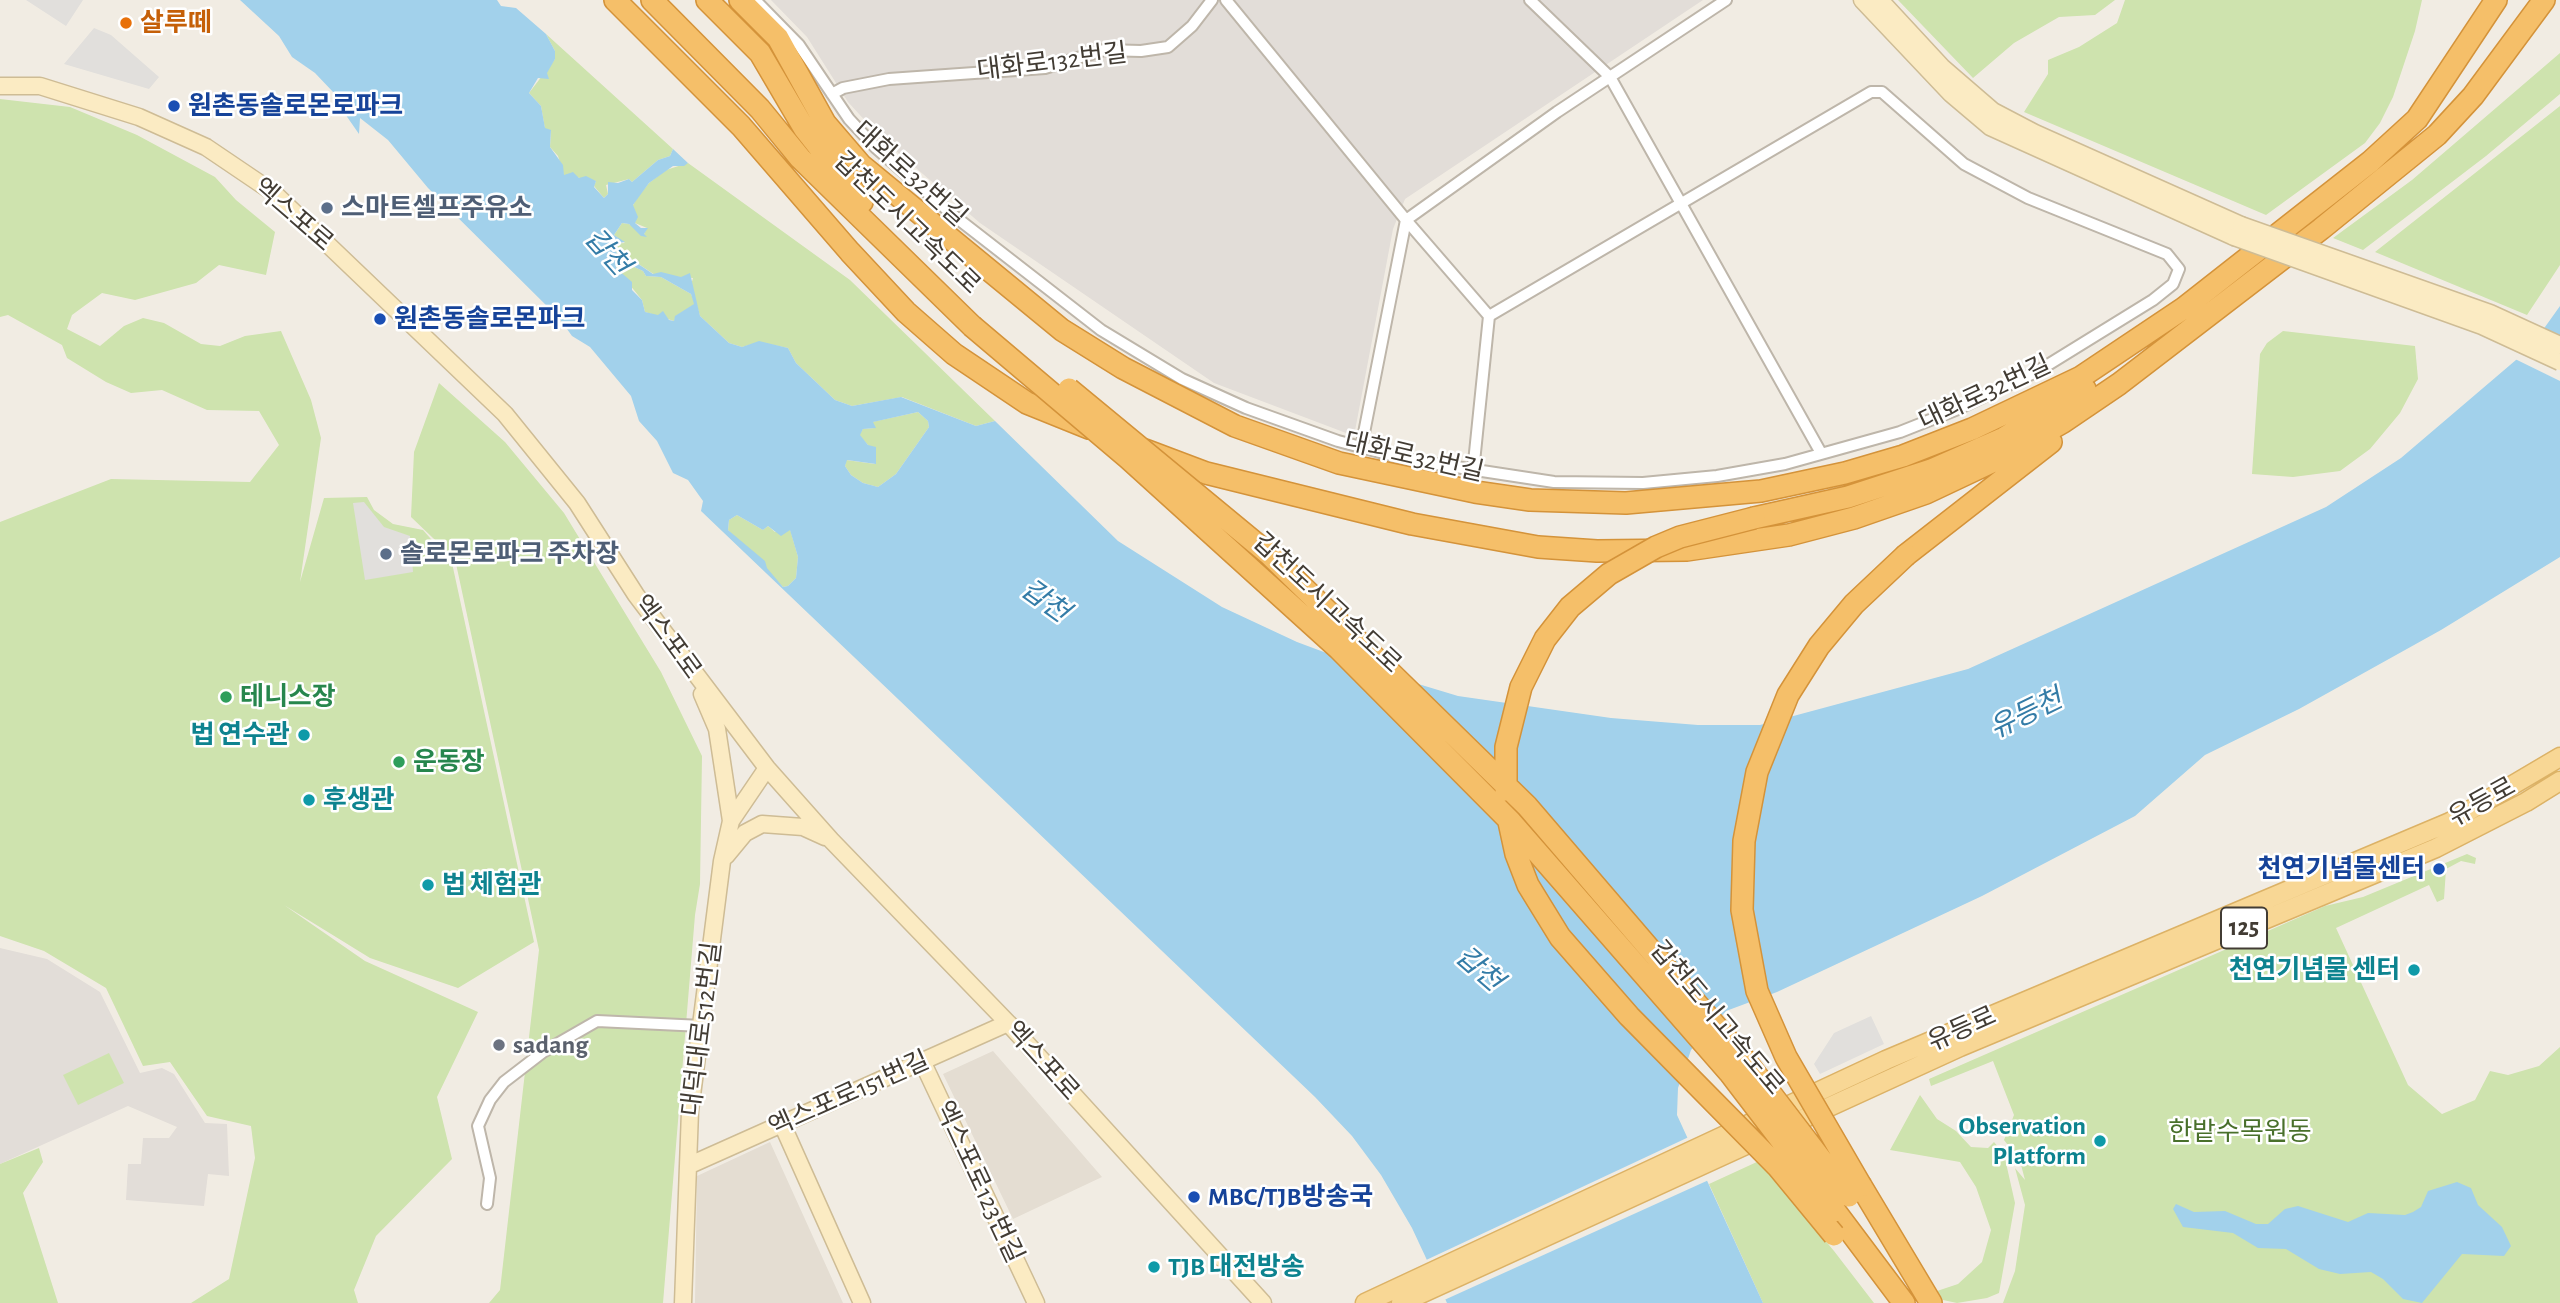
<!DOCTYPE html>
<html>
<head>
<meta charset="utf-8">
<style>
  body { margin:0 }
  canvas { display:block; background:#f1ece3 }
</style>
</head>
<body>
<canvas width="2560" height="1303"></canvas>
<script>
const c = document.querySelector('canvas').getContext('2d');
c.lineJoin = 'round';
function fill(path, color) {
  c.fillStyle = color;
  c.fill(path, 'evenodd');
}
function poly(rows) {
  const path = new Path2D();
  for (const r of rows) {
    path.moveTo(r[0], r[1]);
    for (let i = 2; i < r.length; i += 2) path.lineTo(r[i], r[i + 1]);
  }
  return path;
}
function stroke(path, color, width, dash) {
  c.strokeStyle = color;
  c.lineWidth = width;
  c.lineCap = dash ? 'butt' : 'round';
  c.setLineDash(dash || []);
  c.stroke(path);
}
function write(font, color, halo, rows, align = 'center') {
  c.font = font + ' "Alegreya Sans","Noto Sans KR",sans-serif';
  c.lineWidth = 5;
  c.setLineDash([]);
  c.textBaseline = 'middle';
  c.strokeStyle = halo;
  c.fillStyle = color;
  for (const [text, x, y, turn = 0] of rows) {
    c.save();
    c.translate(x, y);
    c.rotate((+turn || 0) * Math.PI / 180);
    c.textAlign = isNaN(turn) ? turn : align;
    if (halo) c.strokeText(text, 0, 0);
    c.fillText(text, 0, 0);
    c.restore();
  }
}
fill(poly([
  [993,1051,1102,1177,1013,1219,943,1074],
  [770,1142,843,1303,695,1303,697,1176]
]), '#e4ddd2');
fill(poly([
  [771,0,1703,0,1405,199,1393,229,1354,436,1214,383,980,223,881,138,848,102,807,37],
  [0,948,47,959,100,992,140,1073,162,1068,174,1074,205,1123,227,1124,229,1176,208,1174,204,1206,126,1200,128,1164,141,1164,143,1138,169,1138,177,1127,128,1106,0,1164]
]), '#e2ddd8');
fill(poly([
  [1898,0,2115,0,2095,15,2059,17,2014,43,1973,78],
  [2125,0,2422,0,2415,31,2393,97,2380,123,2365,143,2266,215,2024,112,2048,74,2048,60,2079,47,2117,23],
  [546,34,673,149,670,156,658,160,632,182,629,179,606,185,608,194,604,198,594,186,596,181,564,175,558,156,550,147,551,131,545,129,541,106,529,93,555,59,555,51],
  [2560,53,2560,94,2486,156,2363,250,2333,238,2412,180],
  [0,99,70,107,137,135,215,177,236,200,275,232,266,275,219,265,196,283,135,300,102,293,72,315,67,329,100,346,124,326,143,318,164,323,201,344,220,346,245,336,281,331,311,400,321,438,300,582,324,498,367,497,374,510,393,524,423,530,452,563,534,942,458,988,370,958,284,905,365,961,478,1012,437,1097,452,1159,376,1236,354,1290,358,1303,191,1303,229,1279,255,1158,251,1126,207,1116,170,1062,143,1066,106,988,44,951,0,936,0,522,111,479,250,482,279,445,259,411,207,410,162,390,131,393,106,382,67,358,62,345,8,315,0,317],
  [2560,106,2560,265,2527,315,2375,252],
  [688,163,850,280,995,421,976,426,902,397,852,406,835,400,796,363,788,348,759,342,742,347,729,343,700,316,691,285,693,278,655,275,628,257,618,255,611,244,625,243,614,235,622,223,629,224,647,236,644,234,647,228,635,223,636,214,632,207,637,198,649,183,666,170],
  [619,260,643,271,646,276,661,277,691,294,695,304,676,316,674,321,645,312,642,300,617,269,615,263],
  [2283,331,2415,346,2418,379,2400,413,2370,449,2340,471,2293,477,2252,474,2260,354,2267,343],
  [439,383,505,442,564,513,661,672,702,756,700,884,695,915,663,1303,489,1303,500,1290,539,950,455,559,411,517,414,452],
  [918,412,928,421,929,427,896,474,878,487,863,483,851,475,845,466,846,460,875,464,868,445,859,435,863,429,875,428,872,422],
  [737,515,763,530,768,526,775,532,790,529,798,557,796,578,788,586,783,587,728,530,729,520],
  [2467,854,2476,858,2475,864,2461,861,2446,869,2444,899,2437,902,2429,885,2336,928,2408,1085,2442,1114,2475,1100,2490,1071,2508,1075,2539,1066,2560,1047,2560,1303,2003,1303,2015,1271,2025,1205,2015,1168,2025,1180,2020,1161,2004,1140,2014,1115,1993,1061,1931,1086,1929,1079,2325,906,2363,897],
  [109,1053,124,1083,78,1105,63,1075],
  [1920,1095,1937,1119,1956,1131,1971,1147,1988,1148,1994,1142,2004,1154,2015,1203,1999,1293,1987,1298,1957,1303,1943,1300,1937,1291,1958,1284,1982,1262,1991,1230,1976,1187,1960,1162,1890,1150],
  [39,1148,43,1162,23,1193,58,1303,0,1303,0,1164],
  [1759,1161,1834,1251,1874,1303,1763,1303,1709,1184]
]), '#cee3ae');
fill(poly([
  [26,0,83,0,66,26],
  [94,28,111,35,159,77,149,89,64,64],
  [364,502,384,527,410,536,413,572,365,580,353,503],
  [1871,1016,1884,1044,1820,1074,1814,1064,1834,1033]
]), '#e1dfdc');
fill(poly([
  [240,0,497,0,501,6,516,8,546,34,555,51,555,59,547,73,549,79,538,78,529,93,541,106,545,128,551,130,550,147,563,165,564,175,573,172,579,178,586,176,596,181,594,187,604,198,608,194,608,182,618,183,629,179,632,182,658,160,670,156,673,149,688,163,684,166,673,166,649,183,633,205,638,217,635,223,641,228,648,228,644,234,647,237,641,236,629,224,622,223,614,235,625,242,611,244,618,255,628,257,653,274,661,272,681,277,690,273,700,316,729,343,742,347,759,341,788,348,796,363,835,400,852,406,901,397,976,426,995,421,1118,541,1222,607,1297,642,1372,670,1458,696,1611,718,1698,725,1760,725,1968,669,2326,507,2401,458,2530,348,2560,306,2560,557,2441,630,2299,709,2205,755,2135,816,1982,896,1777,992,1726,1011,1691,1050,1678,1088,1677,1115,1763,1303,1447,1303,1412,1228,1381,1175,1352,1136,1315,1097,701,511,703,501,688,480,673,473,657,441,639,421,631,396,590,347,572,336,559,318,428,188,388,140,360,118,359,134,343,111,337,111,334,93,315,73,292,57,279,36],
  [619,260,643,271,646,276,661,277,691,294,694,304,675,316,674,321,669,320,663,311,658,315,645,312,642,300,632,290,632,282,617,269,615,263],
  [918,412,928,421,929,427,896,474,878,487,863,483,851,475,845,466,847,460,876,464,876,447,868,445,860,435,863,429,876,428,873,422],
  [737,515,763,530,768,526,781,536,790,530,798,557,796,578,788,586,783,587,767,568,765,561,728,530,729,520],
  [2457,1182,2471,1188,2478,1205,2502,1227,2511,1246,2504,1256,2462,1254,2422,1303,2403,1299,2383,1279,2371,1272,2340,1274,2319,1269,2286,1249,2258,1248,2233,1233,2183,1227,2173,1209,2176,1204,2194,1212,2225,1211,2256,1224,2268,1224,2285,1209,2298,1206,2348,1222,2368,1213,2405,1215,2413,1212,2421,1207,2428,1191]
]), '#a2d1eb');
fill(poly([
  [2560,340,2560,381,2513,358,2528,346],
  [1691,1136,1711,1179,1442,1301,1424,1261]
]), '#f1ece3');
const street = poly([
  [755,0,799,45,849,119,876,148,953,215,1101,330,1182,379,1246,408,1338,441,1410,460,1554,482,1643,483,1717,476,1785,464,1900,432,1958,409,2038,371,2153,300,2173,284,2179,269,2167,254,2028,198,1964,164,1882,92,1871,92,1489,316,1406,220,1226,0],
  [1530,0,1610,77,1821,453],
  [832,94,843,88,889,79,1045,68,1104,50,1141,51,1168,47,1192,26,1212,0],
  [1361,448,1406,220,1557,112,1726,0],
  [1473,472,1489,316],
  [487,1204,490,1178,478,1126,490,1100,504,1082,543,1052,597,1021,702,1026]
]);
const secondary = poly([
  [1862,0,1951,94,1990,127,2234,237],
  [1880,0,1942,67,1993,111,2035,133,2241,225],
  [0,86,40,86,139,117,206,147,274,193,505,414,577,503,636,595,767,768,831,840,1008,1023,1263,1303],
  [702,694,717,729,731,821],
  [726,856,745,833,762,824,803,827,825,837],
  [922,1061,1036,1303],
  [782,1124,862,1303],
  [690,1165,1008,1023],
  [683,1303,690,1111,722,861,731,821,767,768]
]);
const primary = poly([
  [1365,1303,1886,1060,2450,822,2560,757],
  [1401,1303,1960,1047,2436,848,2526,802,2560,781]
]);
const highway = poly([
  [615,0,741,126,850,252,906,312,954,354,1027,403,1089,428],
  [652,0,760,109,800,158,972,326],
  [707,0,760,53,804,128,862,202],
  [740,0,778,38,825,123,861,165,1062,330,1123,368,1235,426,1339,463,1475,492,1530,500,1626,503,1761,491,1845,473,1903,456,1972,429,2081,377,2184,308,2370,162,2417,119,2496,0],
  [1145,450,1206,473,1412,524,1538,547,1597,551,1687,550,1789,535,1854,518,1926,493,1998,459,2063,422,2119,384,2321,229,2437,135,2473,96,2544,0],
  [1754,518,1848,497,1931,470,2004,438,2085,389],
  [1906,555,2051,442],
  [1861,1186,1931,1303],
  [1835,1211,1904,1303]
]);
stroke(street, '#beb6aa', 14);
stroke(secondary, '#cebc95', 19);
stroke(primary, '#dcb266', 21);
stroke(highway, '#d4933a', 24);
stroke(street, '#fff', 10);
stroke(secondary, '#fbebc3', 16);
stroke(primary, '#f8d795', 18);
stroke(highway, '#f5bf69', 21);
const secondaryBridge = poly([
  [2241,225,2490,313,2560,345],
  [2234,237,2482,326,2560,362]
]);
const highwayBridge = poly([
  [972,326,1128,458,1339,649,1510,821,1729,1072,1835,1211],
  [1069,389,1270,555,1527,806,1745,1060,1849,1196],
  [1506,790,1506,747,1521,687,1545,639,1570,607,1609,574,1656,547,1680,537,1754,518],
  [1509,822,1516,854,1528,885,1560,937,1629,1016,1778,1167,1834,1235],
  [1861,1186,1786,1057,1757,991,1742,910,1744,841,1757,772,1788,695,1819,646,1854,604,1906,555]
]);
stroke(secondaryBridge, '#cebc95', 19, []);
stroke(highwayBridge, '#d4933a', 24, []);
stroke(secondaryBridge, '#fbebc3', 16);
stroke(highwayBridge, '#f5bf69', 21);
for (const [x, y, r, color] of [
  [126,23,7,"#e8710a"],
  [174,106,7,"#1a4fb4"],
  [327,208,7,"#5c6f8a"],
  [380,319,7,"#1a4fb4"],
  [386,554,7,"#5c6f8a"],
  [226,697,7,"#2e9e5b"],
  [304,735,7,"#0f9aa8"],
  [399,762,7,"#2e9e5b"],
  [309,800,7,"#0f9aa8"],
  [2439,869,7,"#1a4fb4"],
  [428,885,7,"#0f9aa8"],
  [2414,970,7,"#0f9aa8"],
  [499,1045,7,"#6b7280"],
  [2100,1141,7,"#0f9aa8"],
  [1194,1197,7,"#1a4fb4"],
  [1154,1267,7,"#0f9aa8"]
]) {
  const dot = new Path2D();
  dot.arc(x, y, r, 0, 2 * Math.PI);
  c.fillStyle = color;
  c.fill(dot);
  stroke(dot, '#fff', 2.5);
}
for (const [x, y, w] of [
  [2244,928,46]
]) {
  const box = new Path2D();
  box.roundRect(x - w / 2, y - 20.5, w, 41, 5);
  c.fillStyle = '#fff';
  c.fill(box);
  stroke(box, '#423c34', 2);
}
write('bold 24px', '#423c34', null, [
  ["125",2244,928]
]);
write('bold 26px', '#c56008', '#fff', [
  ["살루떼",140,23]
], 'left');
write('26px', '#423c34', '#fff', [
  ["대화로132번길",1052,62,-7],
  ["대화로32번길",910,174,42],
  ["엑스포로",293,215,41],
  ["갑천도시고속도로",907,223,44],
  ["대화로32번길",1985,393,-25],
  ["대화로32번길",1414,457,13],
  ["갑천도시고속도로",1327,603,43],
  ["엑스포로",667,637,54],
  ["유등로",2482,802,-29],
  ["갑천도시고속도로",1717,1018,50],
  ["대덕대로512번길",702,1029,-83],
  ["유등로",1962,1029,-24],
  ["엑스포로",1042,1061,48],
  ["엑스포로151번길",849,1094,-24],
  ["엑스포로123번길",979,1182,65]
]);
write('bold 26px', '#164399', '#fff', [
  ["원촌동솔로몬로파크",188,106],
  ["원촌동솔로몬파크",394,319],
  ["천연기념물센터",2425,869,"right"],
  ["MBC/TJB방송국",1208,1197]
], 'left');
write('bold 26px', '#4e5e75', '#fff', [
  ["스마트셀프주유소",341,208],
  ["솔로몬로파크 주차장",400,554]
], 'left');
write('bold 26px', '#27864d', '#fff', [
  ["테니스장",240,697],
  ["운동장",413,762]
], 'left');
write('bold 26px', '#0d838f', '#fff', [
  ["법 연수관",290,735],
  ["후생관",323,800,"left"],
  ["법 체험관",442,885,"left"],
  ["천연기념물 센터",2400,970],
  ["Observation",2086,1126],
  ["Platform",2086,1156],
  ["TJB 대전방송",1168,1267,"left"]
], 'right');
write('bold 26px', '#5b616d', '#fff', [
  ["sadang",513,1045]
], 'left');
write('26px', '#49702b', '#fff', [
  ["한밭수목원동",2240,1132]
]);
write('italic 28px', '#347ca7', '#fff', [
  ["갑천",607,252,48],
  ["갑천",1045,601,36],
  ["유등천",2026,714,-26],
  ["갑천",1479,969,41]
]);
</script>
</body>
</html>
